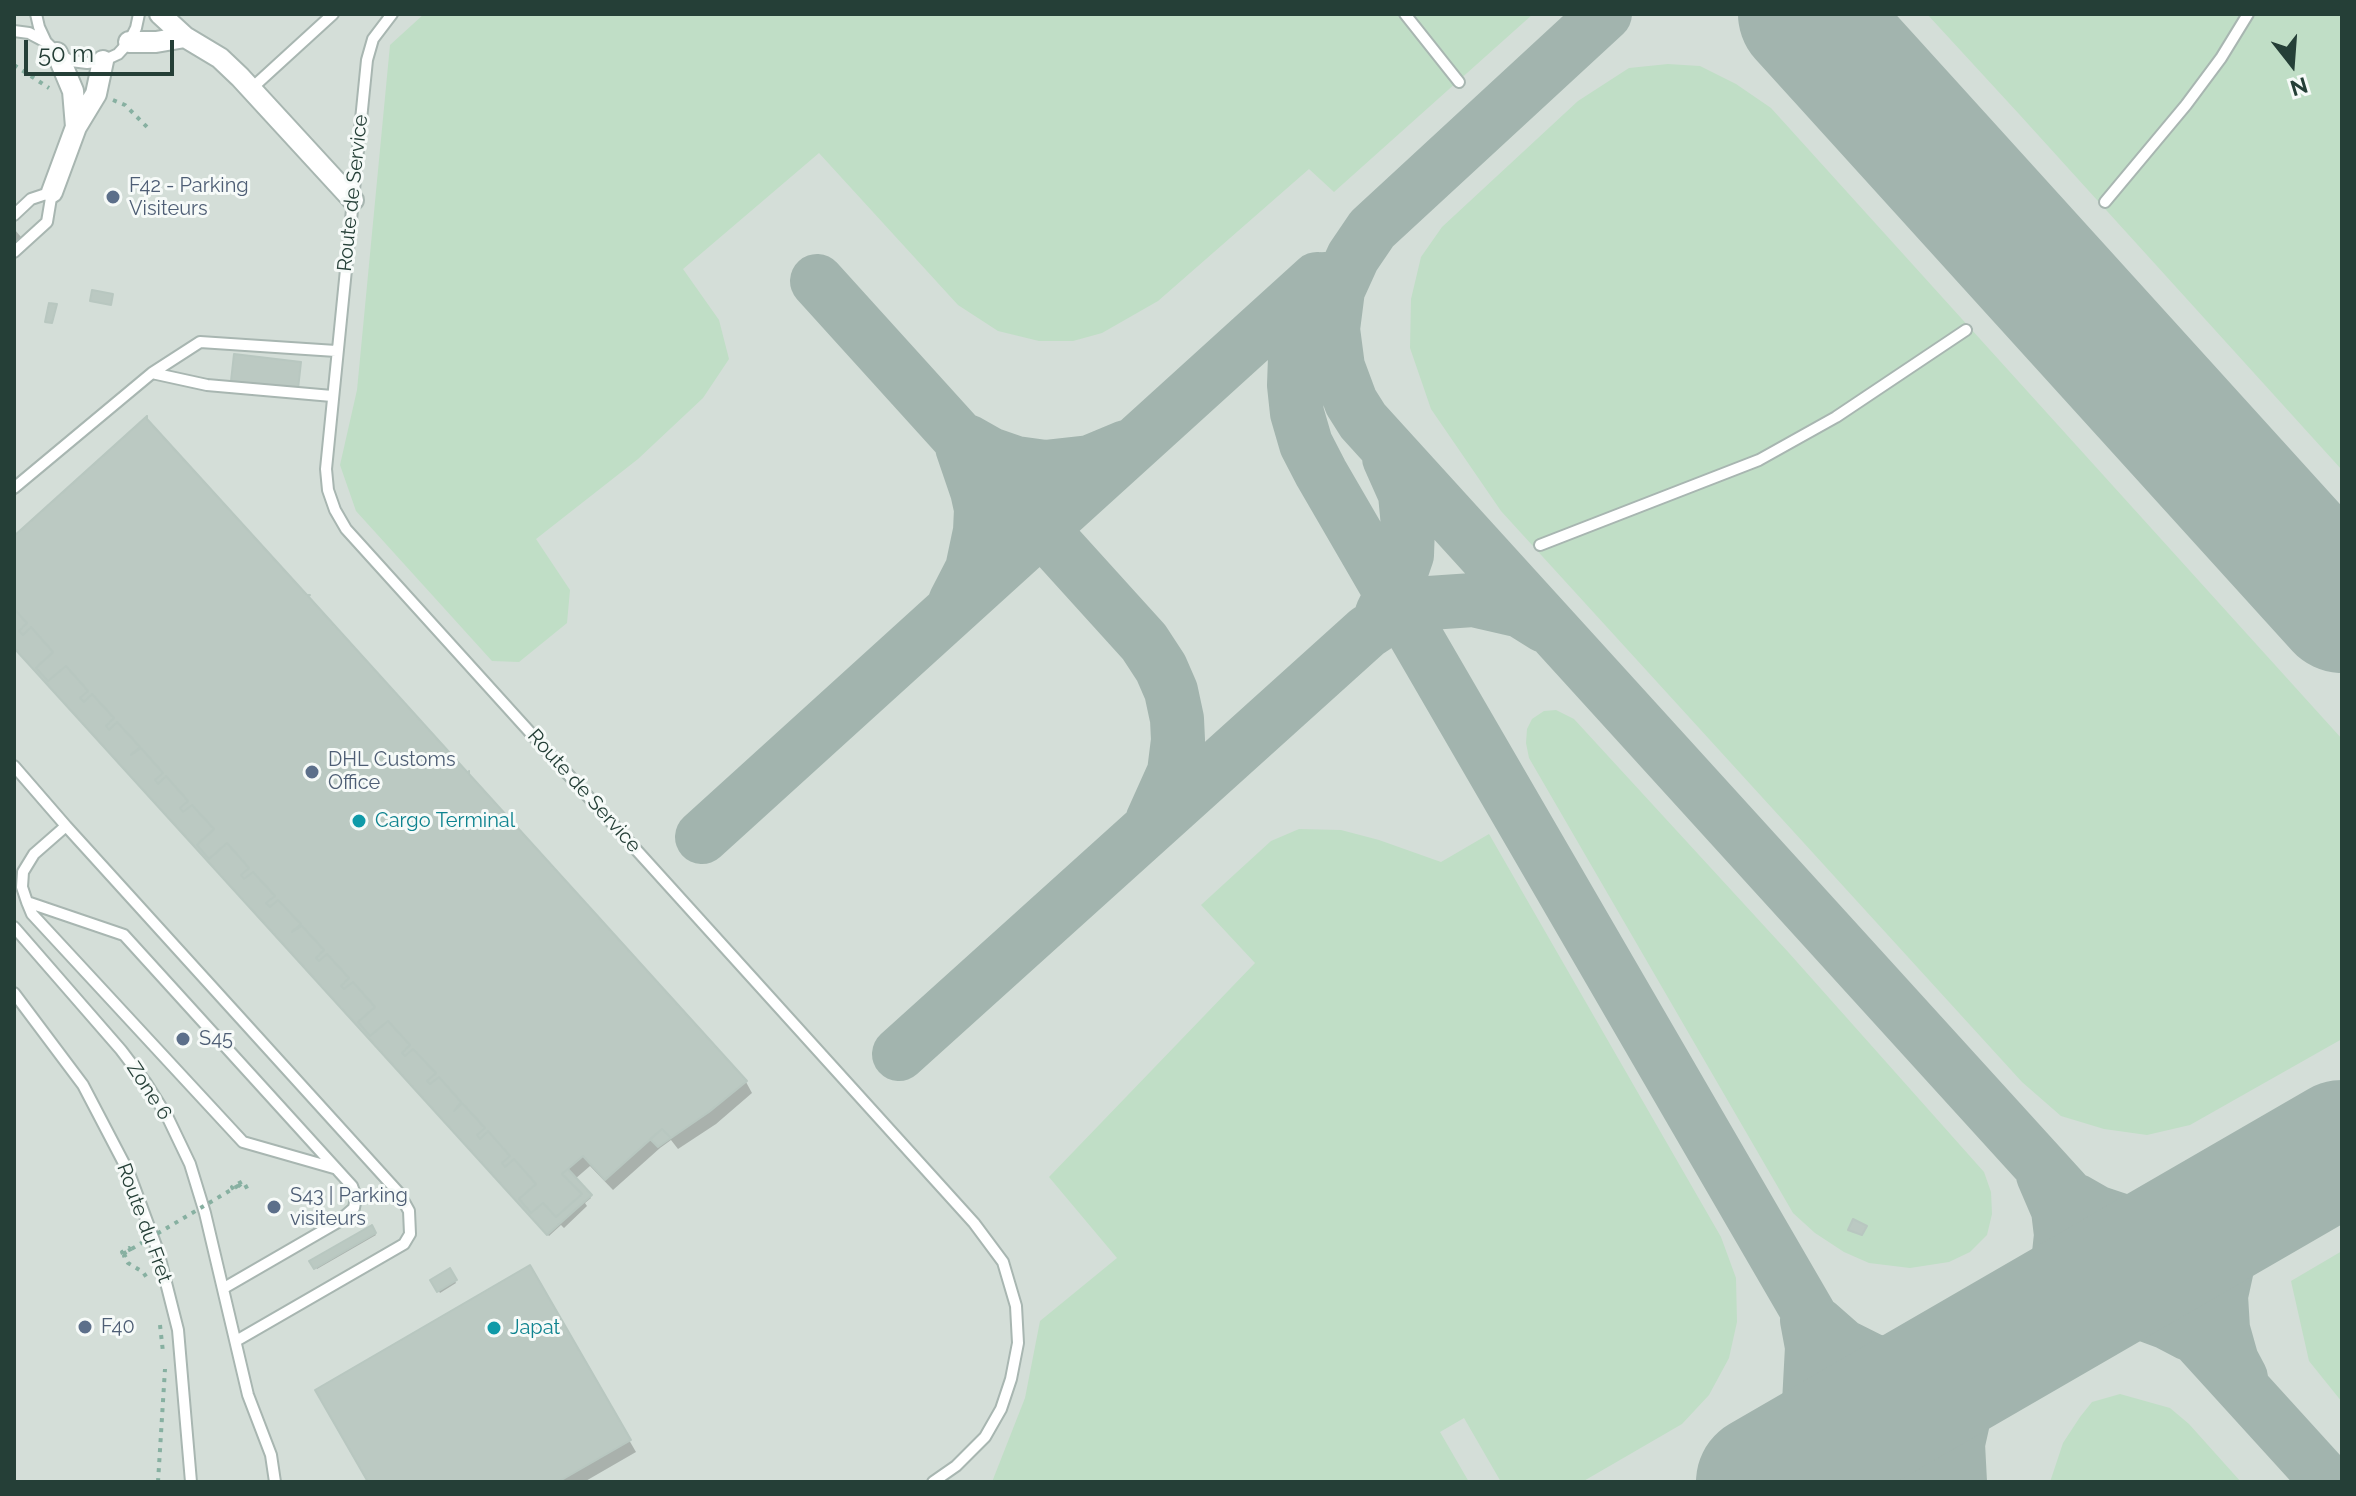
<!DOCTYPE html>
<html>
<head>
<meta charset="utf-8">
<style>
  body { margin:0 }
  #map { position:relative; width:2356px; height:1496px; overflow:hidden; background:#e5eeea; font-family:Raleway,sans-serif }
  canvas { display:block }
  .frame { position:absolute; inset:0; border:16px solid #253f37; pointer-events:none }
  .north { position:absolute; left:2252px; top:24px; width:80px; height:80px; -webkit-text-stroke:6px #f6faf8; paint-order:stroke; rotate:163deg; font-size:22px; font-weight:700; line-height:32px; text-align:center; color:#253f37 }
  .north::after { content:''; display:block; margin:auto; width:28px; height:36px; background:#253f37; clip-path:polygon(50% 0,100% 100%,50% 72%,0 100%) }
  .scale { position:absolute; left:24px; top:40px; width:150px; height:36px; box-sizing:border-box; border:4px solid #253f37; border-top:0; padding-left:10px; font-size:24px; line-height:28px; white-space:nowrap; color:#253f37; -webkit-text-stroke:6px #f6faf8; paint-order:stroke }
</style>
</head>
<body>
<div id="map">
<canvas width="2356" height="1496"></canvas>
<div class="frame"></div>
<div class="north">N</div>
<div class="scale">50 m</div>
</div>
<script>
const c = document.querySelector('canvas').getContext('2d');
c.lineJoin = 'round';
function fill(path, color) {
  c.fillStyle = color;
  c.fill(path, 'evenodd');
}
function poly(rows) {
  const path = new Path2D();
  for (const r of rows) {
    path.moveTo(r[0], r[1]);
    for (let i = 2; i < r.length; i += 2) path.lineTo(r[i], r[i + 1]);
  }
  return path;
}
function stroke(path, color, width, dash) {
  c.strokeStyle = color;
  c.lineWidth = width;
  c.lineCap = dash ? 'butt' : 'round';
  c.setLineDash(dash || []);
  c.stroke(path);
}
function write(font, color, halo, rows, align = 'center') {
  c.font = font + ' Raleway,sans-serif';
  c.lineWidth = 6;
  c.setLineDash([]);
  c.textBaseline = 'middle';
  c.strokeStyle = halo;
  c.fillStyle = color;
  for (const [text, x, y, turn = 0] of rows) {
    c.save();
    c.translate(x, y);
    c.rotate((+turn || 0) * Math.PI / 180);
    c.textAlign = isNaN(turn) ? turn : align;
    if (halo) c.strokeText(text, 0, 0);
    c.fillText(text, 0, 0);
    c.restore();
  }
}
fill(poly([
  [14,14,2342,14,2342,1482,14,1482]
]), '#d4ded8');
fill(poly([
  [424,14,1533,14,1334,192,1309,169,1158,301,1102,333,1073,341,1039,341,998,331,958,305,819,153,683,269,719,320,729,359,703,398,638,459,536,539,570,590,567,623,519,662,492,661,356,511,340,465,357,390,390,45],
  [1927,14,2342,14,2342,470,2019,114],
  [1668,64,1700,66,1736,84,1771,108,2342,739,2342,1039,2190,1125,2147,1135,2104,1129,2061,1116,2022,1082,1501,511,1431,409,1410,348,1411,299,1421,257,1442,227,1578,101,1629,68],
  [1556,710,1574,719,1789,953,1984,1172,1991,1192,1992,1214,1987,1235,1970,1252,1949,1262,1910,1268,1869,1263,1844,1252,1815,1233,1793,1213,1529,758,1526,743,1527,729,1532,719,1544,711],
  [1299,829,1341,830,1379,840,1441,862,1489,834,1721,1237,1736,1278,1737,1322,1729,1358,1709,1395,1682,1424,1582,1482,1501,1482,1464,1418,1440,1432,1469,1482,992,1482,1025,1398,1040,1321,1117,1258,1049,1177,1255,963,1201,905,1271,841],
  [2342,1251,2342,1402,2309,1361,2291,1281],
  [2120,1394,2170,1408,2189,1424,2241,1482,2050,1482,2063,1443,2080,1417,2092,1402]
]), '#c0dec6');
fill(poly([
  [15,230,21,237,14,243,14,231],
  [145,420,746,1082,752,1093,716,1124,678,1149,671,1140,660,1148,613,1190,590,1166,575,1179,591,1198,585,1203,587,1206,564,1228,561,1225,549,1236,14,647,14,539],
  [371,1228,376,1235,317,1269,312,1262],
  [529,1268,636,1452,584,1482,370,1482],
  [449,1271,456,1283,440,1293,433,1281]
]), '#0003');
stroke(poly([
  [1605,14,1372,229,1353,257,1338,290,1333,329,1338,367,1351,402,1363,421,1383,443,2328,1482],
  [1783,14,1823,36,1854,67],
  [1325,279,1305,318,1295,357,1294,385,1297,413,1306,444,1321,473,1855,1393,1872,1419,1926,1482],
  [817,281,1144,642,1161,668,1171,691,1177,719,1178,740,1174,772,1152,821],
  [967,441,990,454,1016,463,1045,467,1090,462,1126,447],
  [955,602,972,569,980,531,981,509,977,491,962,447],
  [1382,613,1398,581,1407,555,1408,526,1405,494,1389,458],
  [702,837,1317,279],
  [899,1054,1367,632,1388,618,1429,603,1473,600,1521,611,1545,626],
  [2075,1200,2096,1212,2126,1222,2157,1226,2189,1222,2217,1214,2261,1194],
  [1818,1324,1843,1346,1871,1360,1896,1367,1930,1369,1955,1363,1990,1350],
  [2009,1338,2036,1311,2051,1286,2058,1263,2061,1235,2058,1210,2043,1175],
  [2002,1343,2059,1317,2088,1311,2116,1310,2141,1313,2168,1323,2189,1334],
  [2241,1378,2232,1361,2223,1329,2221,1296,2231,1250,2250,1218,2274,1191,2315,1162],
  [1756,1482,1779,1459,1795,1436,1809,1403,1812,1347,1807,1320],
  [1765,1482,1809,1467,1836,1463,1857,1463,1888,1470,1915,1482],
  [1960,1482,1958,1444,1966,1408,1988,1367,2015,1341]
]), '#a2b4ae', 54);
stroke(poly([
  [1805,14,2342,606],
  [1763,1482,2342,1147]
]), '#a2b4ae', 134);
const building = poly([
  [92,290,113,294,111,305,90,301,92,290],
  [49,303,57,304,52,323,45,322,49,303],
  [234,354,301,362,298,389,231,381,234,354],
  [147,416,147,419,307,595,310,595,308,596,468,773,469,771,469,774,747,1081,709,1112,671,1138,662,1129,605,1180,583,1156,562,1174,582,1194,556,1217,543,1203,531,1213,519,1199,536,1184,514,1159,505,1167,502,1163,510,1156,488,1131,480,1139,477,1135,485,1128,462,1103,454,1111,461,1102,439,1077,430,1084,427,1081,436,1073,413,1049,405,1056,402,1053,410,1045,388,1021,370,1036,358,1022,375,1007,353,982,344,989,341,986,349,978,327,954,319,961,316,958,324,950,302,926,292,932,301,924,278,900,270,907,266,903,275,896,253,872,244,879,241,875,249,868,227,843,209,859,197,845,214,829,192,805,183,812,180,808,188,801,166,776,158,784,155,780,163,773,141,748,131,755,140,747,117,722,109,730,106,726,114,718,92,694,84,702,80,698,88,691,66,666,48,681,36,668,53,652,31,627,23,635,19,631,27,623,14,609,14,536,147,416],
  [14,609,27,623,19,631,23,635,31,627,53,652,36,668,48,681,66,666,88,691,80,698,84,702,92,694,114,718,106,726,109,730,117,722,140,747,131,755,141,748,163,773,155,780,158,784,166,776,188,801,180,808,183,812,192,805,214,829,197,845,209,859,227,843,249,868,241,875,244,879,253,872,275,896,266,903,270,907,278,900,301,924,292,932,302,926,324,950,316,958,319,961,327,954,349,978,341,986,344,989,353,982,375,1007,358,1022,370,1036,388,1021,410,1045,402,1053,405,1056,413,1049,436,1073,427,1081,430,1084,439,1077,461,1102,454,1111,462,1103,485,1128,477,1135,480,1139,488,1131,510,1156,502,1163,505,1167,514,1159,536,1184,519,1199,531,1213,543,1203,556,1217,582,1194,562,1174,568,1169,592,1195,547,1235,14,648,14,609],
  [662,1129,671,1138,658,1147,650,1139,662,1129],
  [1853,1219,1867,1226,1862,1235,1848,1230,1853,1219],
  [372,1225,376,1233,314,1269,309,1261,372,1225],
  [530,1265,631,1440,558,1482,368,1482,315,1390,530,1265],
  [450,1268,457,1280,437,1292,430,1280,450,1268]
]);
fill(building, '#bbc9c2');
stroke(building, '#b8c7c0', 2);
const service = poly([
  [36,14,39,27,46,42,57,53,71,61,87,63,103,61,118,54,129,42,136,28,139,14],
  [392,14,373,39,367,60,326,469,328,490,335,510,346,529,974,1223,1003,1262,1016,1306,1018,1343,1011,1379,1001,1409,985,1437,956,1466,933,1482],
  [1405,14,1459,82],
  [14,31,29,33,46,42],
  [252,88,333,14],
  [2105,202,2186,105,2221,58,2248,14],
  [14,215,31,199,52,192,47,222,14,252],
  [152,373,207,385,332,396],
  [14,488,152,373,200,342,336,351],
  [1540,545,1759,460,1836,417,1966,330],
  [14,766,66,826],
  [27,902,32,914,243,1142,334,1168],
  [14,927,121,1050,146,1083,168,1118,190,1164,205,1213,248,1395,271,1455,275,1482],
  [14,993,83,1085,129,1173,158,1251,178,1330,191,1482],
  [224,1288,338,1222,354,1208,356,1197,352,1186,124,935,27,902,22,887,23,872,34,854,66,826,399,1193,409,1211,410,1234,404,1244,236,1341]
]);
const minor = poly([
  [160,14,185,37,220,58,240,77,353,200],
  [129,42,156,42,185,37],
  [57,53,73,91,76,127],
  [52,192,76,127,96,94,103,61]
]);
stroke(service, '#a8b6b1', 14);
stroke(minor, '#a8b6b1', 24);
stroke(poly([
  [14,65,49,88],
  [113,100,125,105,148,128],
  [241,1184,234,1190,232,1187,243,1181,249,1192],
  [123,1254,122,1252,129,1248,131,1252,124,1256,128,1263,143,1272,149,1281],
  [160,1325,163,1352],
  [158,1482,165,1369]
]), '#87b0a1', 4, [4, 6]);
stroke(service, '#fff', 10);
stroke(minor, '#fff', 20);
stroke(poly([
  [123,1254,241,1184]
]), '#87b0a1', 4, [4, 6]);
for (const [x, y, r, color] of [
  [113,197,8,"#5c6f8a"],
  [312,772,8,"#5c6f8a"],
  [359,821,8,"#0f9aa8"],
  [183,1039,8,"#5c6f8a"],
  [274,1207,8,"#5c6f8a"],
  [85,1327,8,"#5c6f8a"],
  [494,1328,8,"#0f9aa8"]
]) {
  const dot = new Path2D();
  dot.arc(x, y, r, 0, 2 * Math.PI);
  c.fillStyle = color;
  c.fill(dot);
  stroke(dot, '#f6faf8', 3);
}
write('20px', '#4e5e75', '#f6faf8', [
  ["F42 - Parking",129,186],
  ["Visiteurs",129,209],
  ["DHL Customs",328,760],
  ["Office",328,783],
  ["S45",199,1039],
  ["S43 | Parking",290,1196],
  ["visiteurs",290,1219],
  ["F40",101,1327]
], 'left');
write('20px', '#253f37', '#f6faf8', [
  ["Route de Service",353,193,-84],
  ["Route de Service",584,791,48],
  ["Zone 6",149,1091,57],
  ["Route du Fret",144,1223,70]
]);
write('20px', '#0d838f', '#f6faf8', [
  ["Cargo Terminal",375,821],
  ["Japat",510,1328]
], 'left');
</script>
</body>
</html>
